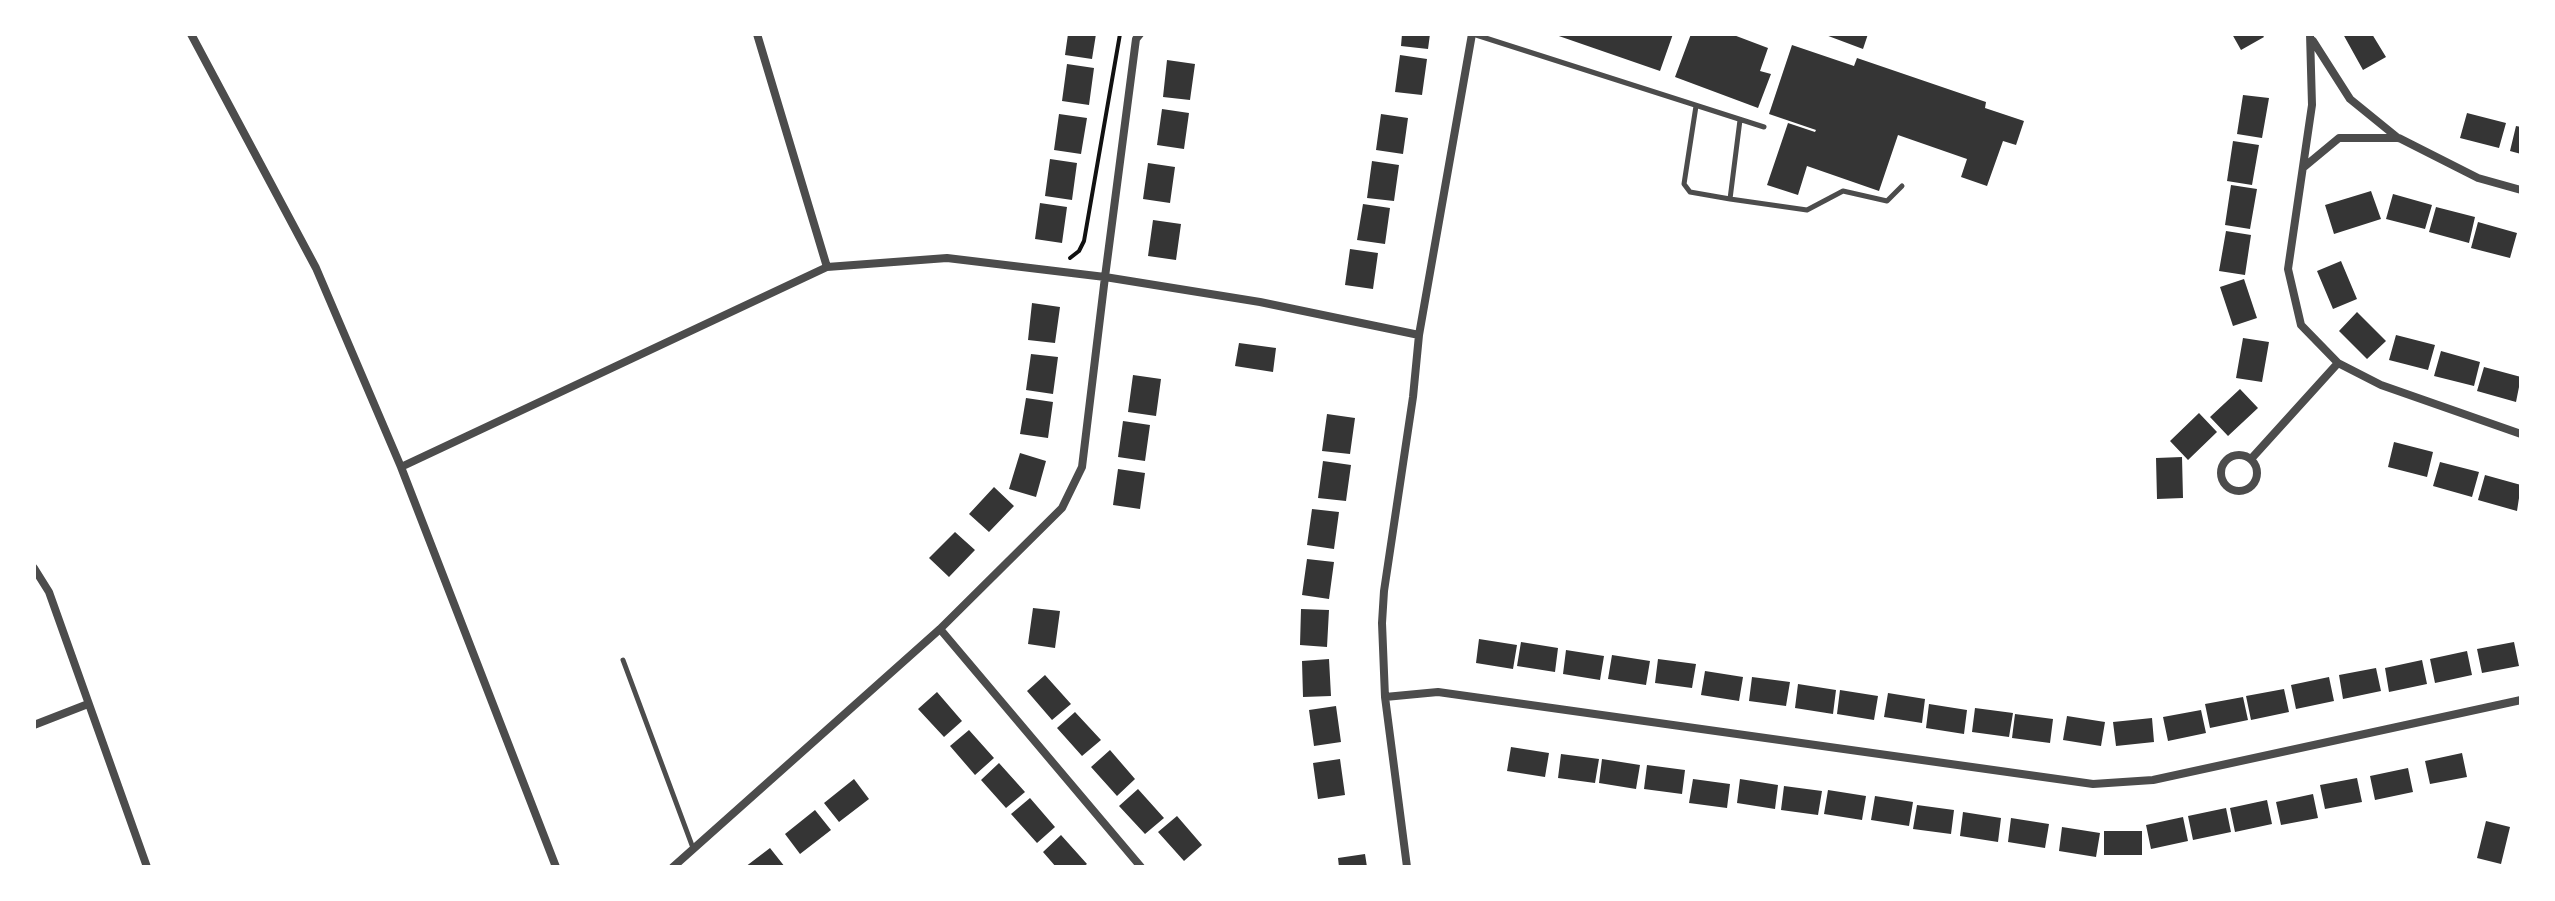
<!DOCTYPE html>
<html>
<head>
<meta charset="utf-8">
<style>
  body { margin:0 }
  #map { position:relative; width:2555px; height:901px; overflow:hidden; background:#fff; font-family:Ubuntu,sans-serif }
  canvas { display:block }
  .frame { position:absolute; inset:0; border:36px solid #fff; pointer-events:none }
</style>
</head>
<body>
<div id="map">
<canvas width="2555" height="901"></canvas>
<div class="frame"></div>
</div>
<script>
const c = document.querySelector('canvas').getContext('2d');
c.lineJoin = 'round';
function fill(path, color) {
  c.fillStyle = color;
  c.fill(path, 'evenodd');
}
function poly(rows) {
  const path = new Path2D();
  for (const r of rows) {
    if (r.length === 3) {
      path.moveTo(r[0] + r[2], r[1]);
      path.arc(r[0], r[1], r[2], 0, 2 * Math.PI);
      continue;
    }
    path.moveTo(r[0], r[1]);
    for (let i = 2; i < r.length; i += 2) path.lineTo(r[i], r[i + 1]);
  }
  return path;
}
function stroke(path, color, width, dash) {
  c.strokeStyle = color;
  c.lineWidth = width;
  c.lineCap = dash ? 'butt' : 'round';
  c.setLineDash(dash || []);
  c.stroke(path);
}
fill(poly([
  [1068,34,1096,34,1092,59,1065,55],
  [1402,34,1430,34,1428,49,1401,46],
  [1553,34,1673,34,1660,71],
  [1691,34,1731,34,1768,48,1760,71,1771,74,1758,108,1675,77],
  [1823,34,1868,34,1863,49],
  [2232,34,2262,34,2264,37,2241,50],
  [2343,34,2372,34,2386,57,2363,70],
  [1792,45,1854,66,1857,58,1986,102,1985,108,2024,121,2016,145,2003,141,1987,186,1961,177,1967,159,1898,135,1879,191,1807,166,1798,195,1767,185,1788,123,1815,132,1816,130,1769,114],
  [1400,55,1427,59,1422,95,1395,92],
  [1167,60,1195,64,1190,100,1163,97],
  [1067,64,1094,68,1089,105,1062,101],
  [2243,95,2269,98,2262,138,2237,134],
  [1162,109,1189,113,1184,149,1157,145],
  [2467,113,2506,123,2499,148,2460,138],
  [1059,114,1087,118,1081,154,1054,150],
  [1381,114,1408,118,1403,154,1376,150],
  [2516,126,2521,127,2521,154,2510,151],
  [2233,141,2259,145,2252,185,2227,181],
  [1050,159,1077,163,1072,200,1045,196],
  [1372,161,1399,165,1394,201,1367,198],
  [1148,163,1175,167,1170,203,1143,199],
  [2231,185,2257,189,2250,229,2225,225],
  [2371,191,2381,219,2334,234,2325,205],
  [2393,194,2432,205,2425,229,2386,219],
  [1040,203,1067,207,1062,243,1035,239],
  [1363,204,1390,208,1385,244,1357,240],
  [2436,207,2475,217,2469,243,2429,232],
  [1153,220,1181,224,1176,260,1148,256],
  [2478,222,2517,233,2510,258,2471,248],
  [2226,231,2251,235,2245,275,2219,271],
  [1350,249,1378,253,1373,289,1345,285],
  [2341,261,2357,299,2333,309,2317,271],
  [2244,279,2257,318,2233,326,2220,287],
  [1032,303,1060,307,1055,343,1028,340],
  [2357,312,2386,341,2367,359,2339,331],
  [2396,335,2435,345,2428,370,2389,360],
  [2243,338,2269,342,2262,382,2236,378],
  [1239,343,1276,348,1273,372,1235,366],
  [2441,351,2480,362,2474,386,2434,376],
  [1031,354,1058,357,1053,394,1026,390],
  [2484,367,2521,377,2516,402,2477,391],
  [1133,375,1161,379,1156,416,1128,412],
  [2240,389,2258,408,2228,436,2210,417],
  [1026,398,1053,402,1048,438,1020,434],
  [2199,413,2217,432,2188,460,2170,441],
  [1327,414,1355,418,1350,454,1322,451],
  [1123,421,1150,425,1145,461,1118,457],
  [2394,442,2433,452,2427,477,2388,467],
  [1020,453,1046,461,1036,497,1009,489],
  [2182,457,2183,498,2157,499,2156,458],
  [1323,461,1351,465,1346,501,1318,498],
  [2440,462,2479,472,2472,497,2433,486],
  [1118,469,1145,473,1140,509,1113,505],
  [2485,475,2521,485,2517,511,2478,500],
  [994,487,1014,506,989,532,969,514],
  [1312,509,1339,512,1334,549,1307,545],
  [955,532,975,550,949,577,929,558],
  [1307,559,1334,562,1329,599,1302,595],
  [1033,608,1060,611,1055,648,1028,644],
  [1301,609,1329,610,1327,647,1300,645],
  [1479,639,1517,645,1513,669,1476,663],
  [1521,642,1558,648,1555,672,1517,666],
  [2514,642,2519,666,2482,673,2477,649],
  [1566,650,1604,656,1600,680,1563,674],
  [2467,651,2472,675,2435,683,2430,659],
  [1612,655,1650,661,1646,685,1608,679],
  [1329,659,1331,696,1303,697,1302,661],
  [1658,659,1696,664,1692,688,1655,683],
  [2422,660,2427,684,2389,692,2385,668],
  [2376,668,2381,691,2343,699,2339,675],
  [1705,671,1743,677,1739,701,1701,695],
  [1045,675,1071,704,1052,720,1027,691],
  [1752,677,1790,682,1786,706,1749,701],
  [2329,677,2334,701,2296,709,2291,685],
  [1798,684,1836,690,1833,714,1795,708],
  [2284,689,2289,712,2251,720,2246,696],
  [1840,690,1878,696,1874,720,1837,714],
  [937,692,962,721,944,737,918,709],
  [1888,693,1925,699,1922,723,1884,717],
  [2243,697,2248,720,2210,728,2205,704],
  [1929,704,1967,710,1964,734,1926,728],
  [1336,706,1341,742,1314,746,1309,710],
  [1975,708,2013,713,2009,737,1972,732],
  [2201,710,2206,733,2168,741,2163,717],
  [1075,712,1101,740,1082,756,1057,728],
  [2015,714,2053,719,2050,743,2012,738],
  [2067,716,2105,722,2101,746,2063,740],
  [2152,718,2154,742,2116,746,2113,722],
  [969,730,994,758,975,775,950,746],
  [1511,747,1549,753,1545,777,1507,771],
  [1110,750,1135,779,1117,796,1091,767],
  [2462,753,2467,777,2430,784,2425,761],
  [1561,754,1599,759,1595,783,1558,778],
  [1340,759,1345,795,1318,799,1313,763],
  [1602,759,1640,765,1636,789,1599,783],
  [999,763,1025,792,1006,808,981,780],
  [1647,765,1685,770,1682,794,1644,789],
  [2408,768,2413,792,2375,800,2370,776],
  [2357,778,2362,802,2325,809,2320,785],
  [854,779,869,799,839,822,824,803],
  [1693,779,1730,784,1727,808,1689,803],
  [1740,779,1778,785,1775,809,1737,803],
  [1784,786,1822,791,1818,815,1781,810],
  [1138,789,1164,818,1145,834,1119,806],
  [1828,790,1866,796,1862,820,1824,814],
  [2313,794,2318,818,2281,825,2276,802],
  [1875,796,1913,802,1909,826,1871,820],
  [1030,798,1055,827,1037,843,1011,814],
  [2267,800,2272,824,2235,832,2230,808],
  [1917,805,1954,810,1951,834,1913,829],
  [2226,808,2231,832,2193,840,2188,816],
  [815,810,831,830,800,854,785,834],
  [1963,812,2001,818,1998,842,1960,836],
  [1177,816,1202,845,1184,861,1158,832],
  [2183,817,2188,841,2151,849,2146,825],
  [2011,818,2049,824,2045,848,2008,842],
  [2486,821,2510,827,2501,864,2477,858],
  [2062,827,2100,833,2096,857,2059,851],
  [2104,831,2142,831,2142,855,2104,855],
  [1061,835,1087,864,1083,867,1056,867,1043,852],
  [770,848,785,867,745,867],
  [1365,854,1367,867,1339,867,1338,858]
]), '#353535');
stroke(poly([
  [1070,258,1079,251,1084,241,1120,34]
]), '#111', 4);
stroke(poly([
  [1473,34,1764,127],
  [1696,106,1684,184,1690,192,1730,199,1740,120],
  [1730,199,1807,210,1843,191,1887,201,1902,186],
  [623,660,693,848]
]), '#4c4c4c', 5);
stroke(poly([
  [191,34,316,268,401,467,556,867],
  [757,34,827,267],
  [2310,34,2312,105,2288,269,2301,325,2338,363,2381,385,2521,434],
  [2313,41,2350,99,2398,138],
  [2304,167,2339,138,2399,138,2478,178,2521,190],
  [2239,473,18],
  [2251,459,2338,363],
  [401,467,827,267,947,258,1105,277,1260,302,1419,335],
  [34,568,49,592,147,867],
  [940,629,1141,867],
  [1385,697,1438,692,2093,784,2153,780,2521,700],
  [34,725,88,704],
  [673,867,940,629,1062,508,1082,467,1105,277,1136,39,1140,34],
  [1407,867,1385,697,1382,623,1384,591,1413,397,1419,335,1472,34]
]), '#4c4c4c', 8);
</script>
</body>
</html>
